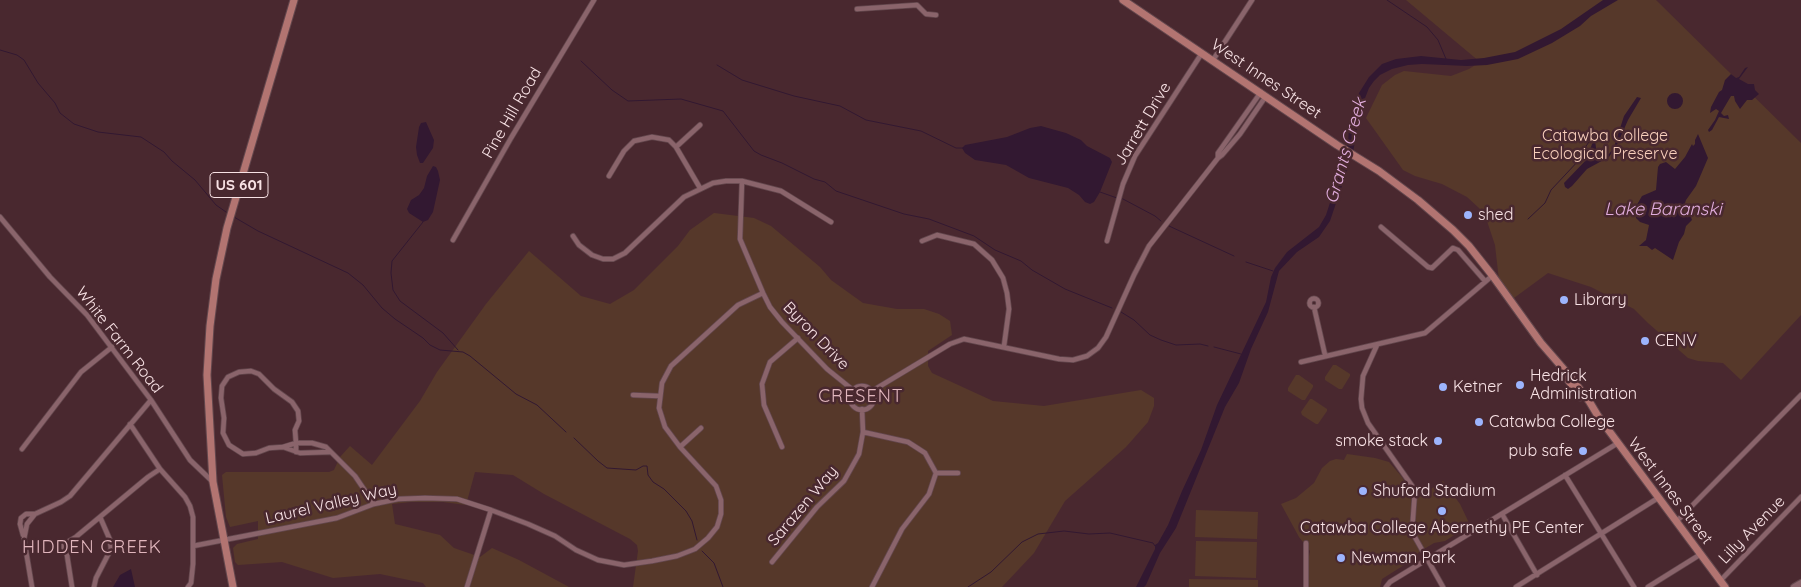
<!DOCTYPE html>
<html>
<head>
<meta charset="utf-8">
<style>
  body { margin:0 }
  canvas { display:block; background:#49282f }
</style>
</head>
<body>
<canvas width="1801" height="587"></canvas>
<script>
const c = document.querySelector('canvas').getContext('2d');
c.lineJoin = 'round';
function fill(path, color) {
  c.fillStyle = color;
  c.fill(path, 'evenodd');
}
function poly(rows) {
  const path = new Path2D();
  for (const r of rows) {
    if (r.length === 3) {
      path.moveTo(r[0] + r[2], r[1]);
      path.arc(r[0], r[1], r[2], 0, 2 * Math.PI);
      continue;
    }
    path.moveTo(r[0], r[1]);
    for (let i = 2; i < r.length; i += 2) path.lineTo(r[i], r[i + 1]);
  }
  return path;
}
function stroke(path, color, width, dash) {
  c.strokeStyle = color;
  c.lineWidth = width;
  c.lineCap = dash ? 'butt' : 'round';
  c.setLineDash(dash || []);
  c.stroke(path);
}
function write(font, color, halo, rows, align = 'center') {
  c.font = font + ' Quicksand,sans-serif';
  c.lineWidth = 5;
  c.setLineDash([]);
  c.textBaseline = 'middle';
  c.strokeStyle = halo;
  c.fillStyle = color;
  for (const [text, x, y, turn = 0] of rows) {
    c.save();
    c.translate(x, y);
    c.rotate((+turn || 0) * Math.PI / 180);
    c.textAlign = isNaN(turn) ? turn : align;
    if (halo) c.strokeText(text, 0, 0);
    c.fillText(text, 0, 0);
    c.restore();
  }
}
fill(poly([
  [1406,0,1656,0,1801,143,1801,315,1741,380,1723,363,1698,361,1688,358,1648,323,1634,309,1591,287,1548,273,1514,298,1499,280,1495,245,1487,221,1479,208,1467,197,1442,184,1415,176,1403,170,1366,118,1382,85,1395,75,1404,71,1451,76,1469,69,1480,62],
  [714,213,754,218,771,226,820,267,831,280,863,303,897,309,924,309,939,314,950,321,952,335,928,351,928,366,932,373,993,401,1044,406,1141,390,1154,398,1154,406,1148,422,1126,447,1065,501,1034,553,1002,587,633,587,638,551,637,545,630,539,544,494,513,475,475,472,466,505,443,502,411,502,392,504,395,524,440,535,454,548,480,557,492,548,519,560,569,587,426,587,423,583,380,574,333,578,282,562,238,565,235,562,233,548,237,544,258,539,258,521,230,527,226,517,222,475,226,472,329,472,334,470,340,457,350,446,372,465,420,401,437,372,486,304,529,251,581,296,610,304,634,290,678,246,690,230],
  [1333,365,1336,365,1350,374,1350,376,1342,389,1339,389,1325,380,1325,377],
  [1296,375,1299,375,1313,385,1313,387,1305,400,1302,400,1288,391,1288,388],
  [1310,399,1312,399,1327,409,1327,411,1318,424,1316,424,1302,415,1301,412],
  [1347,454,1375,458,1389,462,1402,477,1414,500,1443,481,1460,504,1470,525,1445,541,1434,543,1419,552,1412,560,1382,579,1380,587,1306,587,1305,576,1310,551,1299,537,1281,504,1296,498,1314,483,1322,468,1330,461,1336,459,1344,460],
  [1196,510,1258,512,1257,539,1195,537],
  [1196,541,1257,542,1256,578,1195,576],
  [1189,579,1258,580,1258,587,1189,587]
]), '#56382a');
fill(poly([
  [1603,0,1618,0,1591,16,1580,26,1552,43,1518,59,1487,65,1467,66,1422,64,1408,65,1392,69,1380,75,1374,81,1369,88,1360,111,1353,153,1330,221,1319,237,1297,252,1279,271,1268,312,1251,349,1239,383,1225,407,1176,528,1160,553,1146,585,1144,587,1136,587,1155,549,1155,545,1158,543,1168,525,1182,491,1201,450,1217,405,1266,302,1271,277,1275,268,1287,252,1319,227,1326,215,1336,184,1340,161,1348,143,1349,127,1353,113,1359,93,1369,77,1382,64,1396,59,1421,56,1461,60,1484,58,1515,52,1561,29],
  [1748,67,1739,79,1748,84,1754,84,1755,90,1759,94,1752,100,1747,100,1740,109,1735,101,1734,96,1731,96,1721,113,1724,116,1728,115,1729,119,1719,117,1712,130,1709,132,1708,130,1715,120,1719,111,1716,109,1710,113,1711,107,1719,92,1722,90,1725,80,1731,74,1736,78,1739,77,1745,68],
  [1675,101,8],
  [1637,97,1641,98,1628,120,1618,143,1609,157,1587,169,1572,186,1568,189,1565,187,1564,183,1587,159,1592,144,1595,141,1597,154,1601,157,1609,154,1614,147,1624,116],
  [426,122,434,140,433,148,423,163,420,163,417,155,416,147,419,127,421,123],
  [1041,126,1066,133,1081,140,1087,146,1110,158,1112,162,1100,192,1094,202,1090,204,1085,202,1079,195,1068,188,1029,178,1006,165,975,160,965,153,962,148,965,145,1007,137,1030,128],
  [1698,134,1708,158,1696,186,1686,200,1683,209,1685,217,1691,217,1692,220,1686,226,1684,234,1679,242,1673,260,1655,248,1652,250,1647,246,1639,246,1646,240,1649,225,1640,222,1636,218,1635,208,1642,196,1656,190,1658,167,1660,164,1666,162,1675,169,1685,157,1692,144,1693,146,1695,144,1695,140],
  [433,166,436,167,438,171,440,180,433,212,428,220,423,222,409,213,407,209,411,200,419,195,424,188,427,176],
  [131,569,135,587,113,587,120,575]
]), '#321831');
stroke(poly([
  [1387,0,1427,27,1438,40,1446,59],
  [0,50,17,55,24,60,38,83,55,103,60,113,74,124,98,132,141,137,164,152,172,161,195,180,216,205,226,212],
  [581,61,612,90,628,101,681,99,723,111,754,151,761,155,782,163,814,179,825,182,836,191,904,214,929,219,974,236,995,250,1021,261,1032,270,1065,289,1112,308],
  [717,65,742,80,794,96,840,106,866,120,921,131,956,148,963,148],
  [1100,192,1117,198],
  [1123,199,1155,216,1161,221],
  [234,217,258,231,348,273,363,285,382,308,395,319,423,338,430,345,440,350,463,352,470,356,516,394,537,405,566,432],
  [1528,219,1545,203,1551,190,1580,159,1586,146,1595,134],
  [423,222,392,261,391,273,393,290,400,301,443,333,458,350],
  [1169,226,1234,256],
  [1246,262,1273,271],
  [1121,312,1134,320,1150,335,1161,340,1176,345,1200,344,1208,346],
  [1214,347,1241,354],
  [574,438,598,461,607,468,636,470,643,466,647,466,648,475,653,482,664,489,686,511,692,521,697,540],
  [702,551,714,563,723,587],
  [968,587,991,572,1022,542,1038,534,1064,531,1089,534,1110,533,1153,543,1155,546]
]), '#321831', 1);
const street = poly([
  [857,9,917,5,926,14,936,15],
  [1213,60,1252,0],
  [1261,92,1218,153,1218,158,1222,155,1240,134,1266,96],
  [676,147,700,125],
  [609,176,624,151,634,141,652,137,669,140,676,147,700,188],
  [742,181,740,239,763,293,770,307,782,322,827,369,853,390],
  [0,217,50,277,87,315,151,400,190,460,213,482],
  [1381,227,1428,267,1432,268,1453,248,1458,250,1485,281],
  [573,236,579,245,592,255,603,259,613,259,625,253,684,197,713,183,726,181,742,181,781,191,831,222],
  [453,240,511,138,594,0],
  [922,241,937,235,974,244,992,260,1003,278,1007,293,1009,309,1004,346],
  [1107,241,1123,184,1135,156,1202,53],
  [1314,303,4.5],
  [1314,307,1325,355],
  [1377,345,1363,376,1361,399,1362,408,1368,423,1415,490,1412,532,1443,587],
  [1301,362,1425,333,1492,276],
  [862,398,12],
  [872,391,950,344,964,339,1059,359,1073,360,1087,356,1098,348,1106,337,1134,275,1149,246,1218,158],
  [633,395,659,396],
  [130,424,160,469,185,497,190,506,193,517,193,564,191,583,188,587],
  [863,432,908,442,925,453,936,473,929,494,902,529,872,587],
  [283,447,300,453,330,452],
  [680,447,701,428],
  [782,447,764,405,762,384,770,362,798,338],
  [22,449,81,372,112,347],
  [296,452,296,443,295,430,299,421,298,411,292,402,274,389,259,374,251,371,239,372,228,377,222,386,221,398,224,418,223,433,229,445,243,454,256,453,269,448,283,447,296,443,312,443,326,447,355,476,374,504],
  [936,473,958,473],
  [1565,475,1634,587],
  [1502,514,1537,575],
  [1677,521,1801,395],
  [23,535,20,524,21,518,26,514,35,514],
  [193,546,337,518,374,504,398,499,425,498,457,499,491,510,528,524,555,536,576,550,598,560,624,565,652,561,677,556,695,549,708,538,717,527,721,514,721,500,716,486,680,447,665,427,659,408,662,383,671,366,738,305,763,293],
  [67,555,64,548,64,544,76,537],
  [772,562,817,507,844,481,859,454,863,432,862,409],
  [1720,581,1801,497],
  [32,587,24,539,27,524,35,514,61,502,70,496,151,400],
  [72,587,67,555,71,543,77,536,148,477,160,469],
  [94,587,96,578,111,549,110,540,100,517],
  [467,587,491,510],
  [1306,587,1306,543],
  [1386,587,1390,582,1618,443],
  [1516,587,1658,498],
  [1648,587,1701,554]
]);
const secondary = poly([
  [1794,587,1801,583]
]);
const primary = poly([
  [1123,0,1337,145,1379,171,1418,200,1453,230,1469,246,1492,275,1541,343,1567,373,1589,401,1598,416,1725,587],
  [1566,377,1580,397],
  [233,587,213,482,207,375,210,326,216,279,227,228,294,0]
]);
stroke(street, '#63474d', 6);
stroke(secondary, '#63474d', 8);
stroke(primary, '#63474d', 9);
stroke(street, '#8a646b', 4.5);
stroke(secondary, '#8a646b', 6);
stroke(primary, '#b27471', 7);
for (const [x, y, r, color] of [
  [1468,215,5,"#9cb4fd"],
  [1564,300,5,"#9cb4fd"],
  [1645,341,5,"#9cb4fd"],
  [1520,385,5,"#9cb4fd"],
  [1443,387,5,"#9cb4fd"],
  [1479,422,5,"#9cb4fd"],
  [1438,441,5,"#9cb4fd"],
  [1583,451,5,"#9cb4fd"],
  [1363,491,5,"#9cb4fd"],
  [1442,511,5,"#9cb4fd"],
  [1341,558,5,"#9cb4fd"]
]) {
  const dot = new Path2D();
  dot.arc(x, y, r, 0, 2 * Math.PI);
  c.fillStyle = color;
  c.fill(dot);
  stroke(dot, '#49282f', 2);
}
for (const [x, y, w] of [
  [239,185,58]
]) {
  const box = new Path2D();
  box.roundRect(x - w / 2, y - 12.5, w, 25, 4);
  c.fillStyle = '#49282f';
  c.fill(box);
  stroke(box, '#f8e2e5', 1);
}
write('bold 15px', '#f8e2e5', null, [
  ["US 601",239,185]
]);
write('16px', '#f8e2e5', '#49282f', [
  ["West Innes Street",1266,79,34],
  ["Pine Hill Road",512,113,-60],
  ["Jarrett Drive",1143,124,-59],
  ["Byron Drive",816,336,46],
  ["White Farm Road",119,340,52],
  ["West Innes Street",1670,491,53],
  ["Laurel Valley Way",331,504,-13],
  ["Sarazen Way",803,506,-50],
  ["Lilly Avenue",1752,530,-46]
]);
write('16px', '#f8cfbc', '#49282f', [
  ["Catawba College",1605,136],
  ["Ecological Preserve",1605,154]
]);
write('16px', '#f8e2e5', '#49282f', [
  ["shed",1478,215],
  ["Library",1574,300],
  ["CENV",1655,341],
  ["Hedrick",1530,376],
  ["Administration",1530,394],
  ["Ketner",1453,387],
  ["Catawba College",1489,422],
  ["smoke stack",1428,441,"right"],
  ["pub safe",1573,451,"right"],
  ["Shuford Stadium",1373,491],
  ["Catawba College Abernethy PE Center",1442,528,"center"],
  ["Newman Park",1351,558]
], 'left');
write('italic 18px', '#e1addd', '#49282f', [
  ["Grants Creek",1346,151,-74],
  ["Lake Baranski",1663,210]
]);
c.letterSpacing = '1px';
write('18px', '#e1b6bd', '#49282f', [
  ["CRESENT",861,397],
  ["HIDDEN CREEK",92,548]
]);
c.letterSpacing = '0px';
</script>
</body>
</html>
